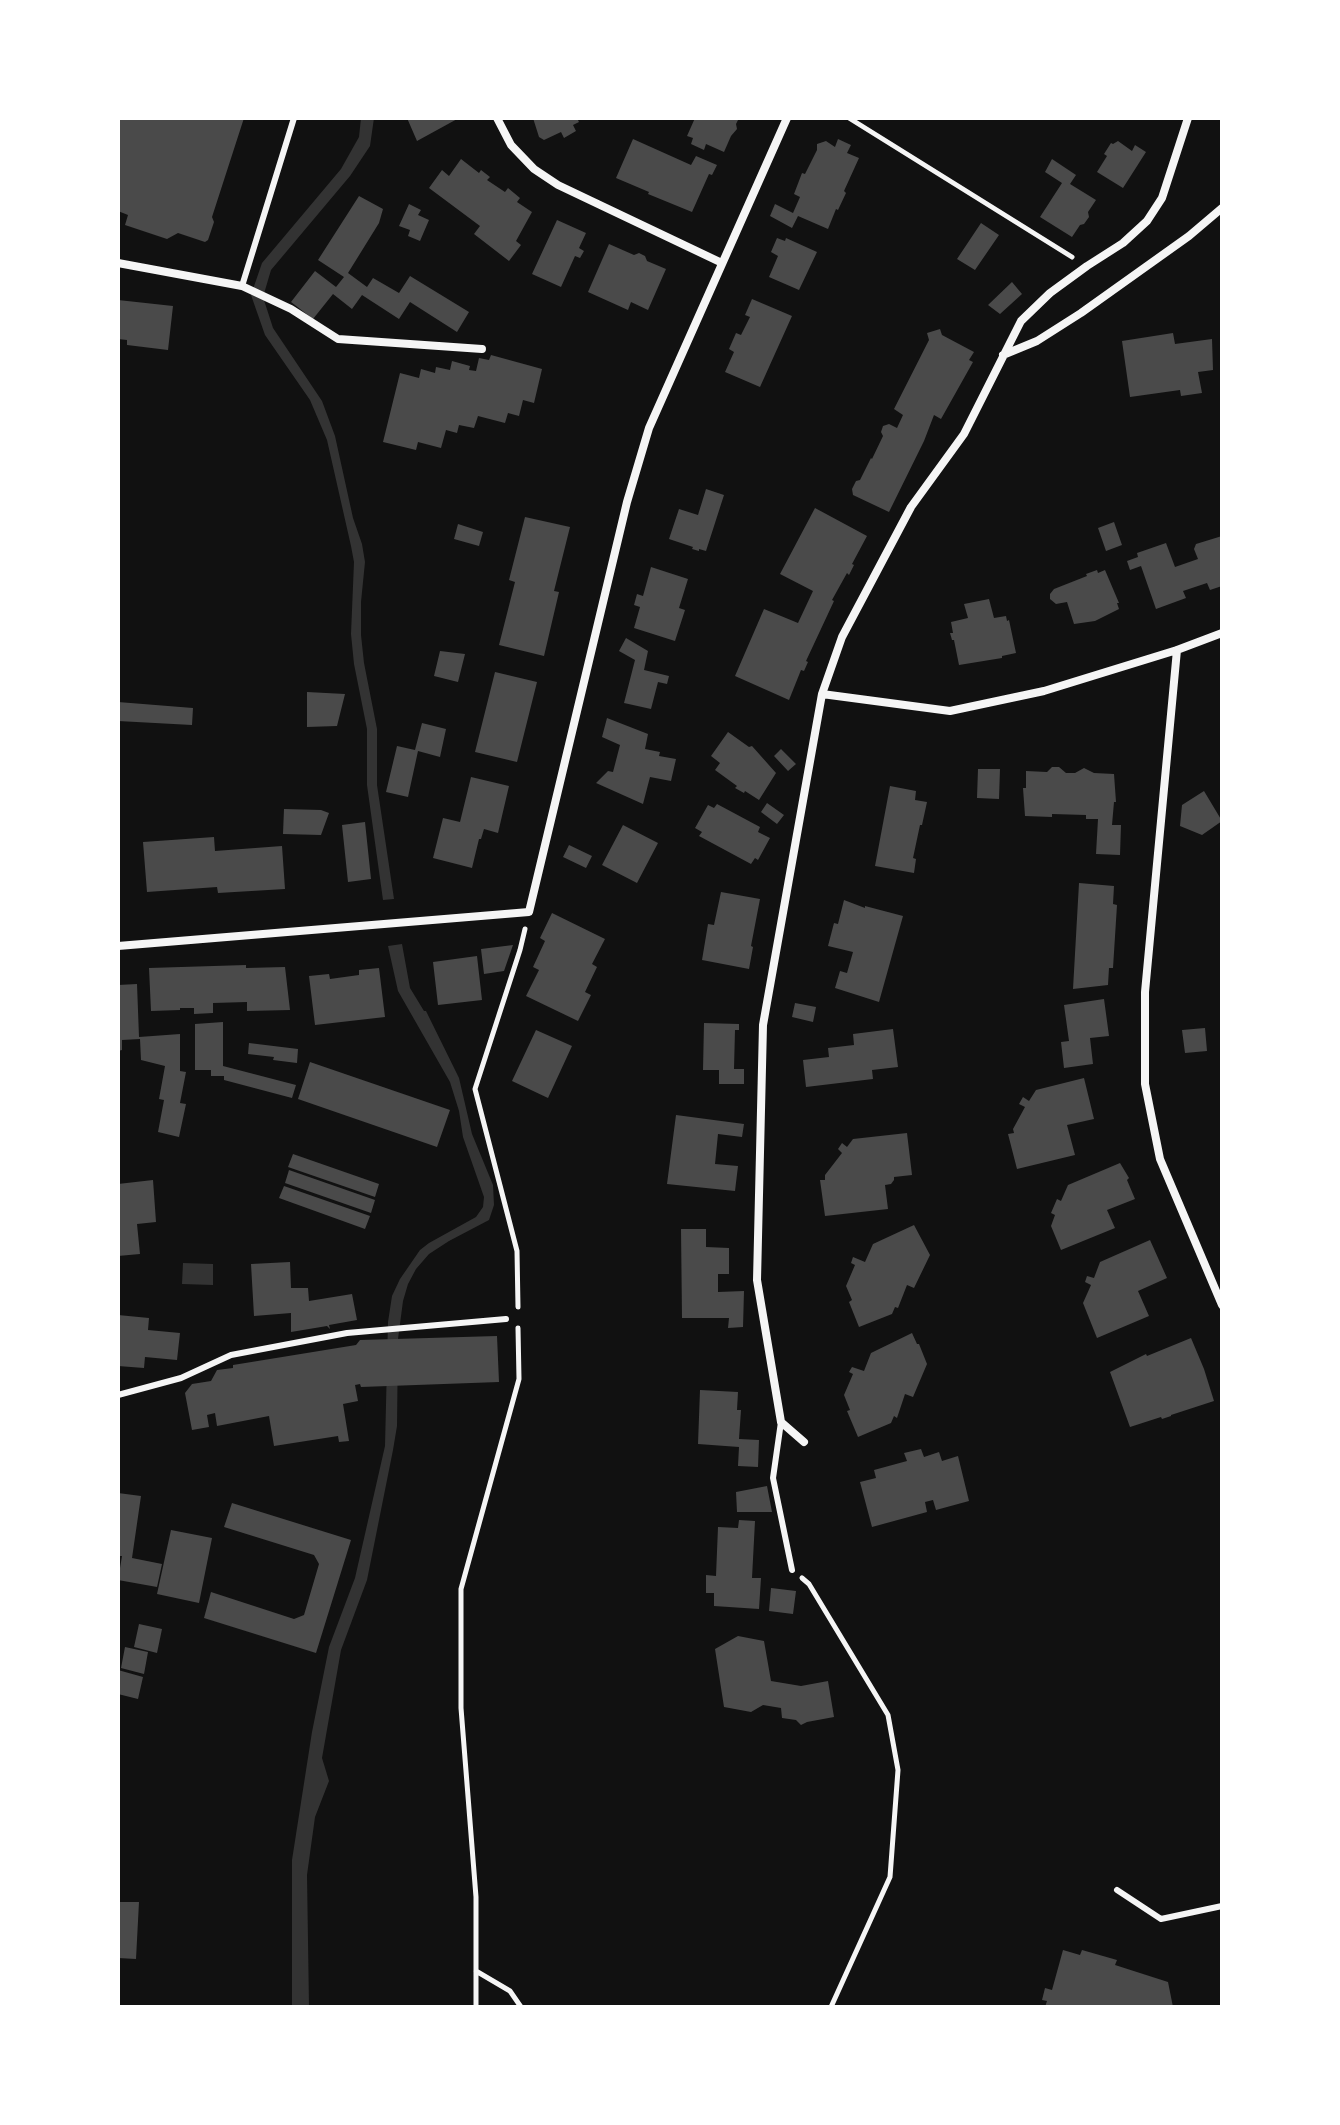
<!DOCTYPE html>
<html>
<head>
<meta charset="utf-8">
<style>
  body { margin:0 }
  #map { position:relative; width:1340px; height:2125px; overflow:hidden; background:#111; font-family:Arial,sans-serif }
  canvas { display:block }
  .frame { position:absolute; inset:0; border:120px solid #fff; pointer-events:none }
</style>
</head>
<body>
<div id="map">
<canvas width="1340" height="2125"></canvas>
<div class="frame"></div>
</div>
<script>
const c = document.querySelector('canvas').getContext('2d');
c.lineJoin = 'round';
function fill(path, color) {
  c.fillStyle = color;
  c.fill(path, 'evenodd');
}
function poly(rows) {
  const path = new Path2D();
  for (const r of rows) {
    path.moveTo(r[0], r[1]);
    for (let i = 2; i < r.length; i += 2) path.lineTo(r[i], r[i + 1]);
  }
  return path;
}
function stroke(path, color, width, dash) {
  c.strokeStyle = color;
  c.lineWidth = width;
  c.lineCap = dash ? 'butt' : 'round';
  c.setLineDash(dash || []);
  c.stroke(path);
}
fill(poly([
  [361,118,374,118,370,146,350,176,271,270,263,297,273,328,322,401,335,436,353,518,362,544,365,562,361,602,361,635,364,663,377,729,377,785,394,899,383,900,367,785,367,729,354,664,351,634,354,562,351,546,327,440,310,400,265,335,251,295,262,263,341,169,359,137],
  [402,944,410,988,424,1011,426,1011,459,1078,472,1134,493,1185,494,1205,489,1220,449,1241,429,1254,416,1269,408,1284,403,1301,398,1339,397,1426,393,1450,367,1580,341,1650,322,1758,329,1781,315,1817,307,1875,309,2007,292,2007,292,1860,312,1732,329,1647,355,1578,385,1446,388,1322,392,1296,400,1279,420,1250,429,1243,476,1217,483,1207,484,1197,463,1137,459,1111,450,1082,398,991,388,946],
  [183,1263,213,1264,213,1285,182,1284]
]), '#333');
fill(poly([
  [118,118,244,118,212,217,214,222,208,240,205,242,178,233,167,239,125,225,128,215,118,211],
  [407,118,459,118,417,141],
  [533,118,577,118,579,122,573,125,576,131,564,138,561,132,544,140,539,137],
  [695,118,739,118,736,124,737,129,731,136,724,152,706,144,704,150,691,144,693,138,687,136],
  [633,139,691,165,696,156,717,165,712,175,709,174,692,212,648,194,649,192,616,178],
  [838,139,851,145,847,153,859,158,844,191,846,193,838,210,836,209,828,229,798,216,792,228,770,216,775,204,793,213,800,197,794,194,802,173,805,174,817,150,817,144,826,141,835,147],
  [1118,141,1132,151,1135,145,1146,152,1123,188,1097,172,1107,156,1104,154,1111,143,1113,144],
  [461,159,479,173,481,170,490,177,487,180,505,192,508,188,520,198,517,202,532,212,516,241,521,245,509,261,474,234,480,226,429,188,442,170,449,176],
  [1052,159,1076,175,1070,184,1096,200,1088,212,1089,217,1084,224,1080,225,1072,237,1040,217,1062,183,1045,172],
  [359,196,383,209,379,223,348,273,367,287,373,278,399,293,410,276,469,312,457,332,410,302,399,319,362,295,352,309,333,294,313,319,291,302,315,271,336,287,344,277,318,260],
  [409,204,421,210,418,215,429,220,420,241,408,236,410,230,399,226],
  [557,220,586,233,579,248,584,251,580,258,575,256,561,287,532,274],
  [981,223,999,235,975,270,957,259],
  [777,238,785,241,786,238,817,252,799,290,769,277,778,256,771,252],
  [609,244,634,255,639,253,645,256,647,261,666,269,648,310,631,302,628,310,588,292],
  [1012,282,1022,294,1000,314,988,305],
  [752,299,792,316,760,387,725,372,734,352,729,349,736,333,741,335,750,317,745,315],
  [118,300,173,306,168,350,127,345,127,340,118,339],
  [940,329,942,335,974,352,969,360,973,362,941,419,934,415,924,441,889,512,853,495,852,489,856,481,860,480,871,458,872,459,883,436,881,432,883,426,889,424,897,428,903,415,894,409,929,340,927,333],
  [1173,333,1175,344,1212,339,1213,370,1198,372,1202,393,1181,396,1180,390,1130,397,1122,341],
  [491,355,542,369,534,403,523,400,519,416,508,413,505,423,478,416,474,428,459,425,457,433,446,430,441,448,418,442,416,450,383,442,400,373,419,378,421,369,435,373,436,367,450,370,452,361,470,366,469,370,476,371,479,358,489,360],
  [706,489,724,495,706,551,699,549,699,551,692,549,693,547,669,539,679,509,698,515],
  [815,508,867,536,852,564,854,565,849,575,847,573,832,600,834,601,806,661,808,662,804,671,801,670,789,700,735,676,764,609,798,623,813,591,780,574],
  [525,517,570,527,554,591,559,592,544,656,499,645,515,582,509,580],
  [1114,522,1122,545,1106,551,1098,528],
  [458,524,483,532,479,546,454,539],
  [1222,536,1222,586,1210,590,1207,583,1183,591,1186,598,1156,609,1141,566,1130,570,1127,561,1138,557,1137,553,1166,543,1175,567,1198,559,1194,549,1196,544],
  [651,567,688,579,679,608,685,610,675,641,634,628,640,607,634,605,637,594,643,596],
  [1097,570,1098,573,1105,570,1119,603,1117,603,1119,609,1095,621,1074,624,1067,602,1056,604,1050,599,1050,594,1054,589,1087,576,1086,574],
  [989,599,994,618,1006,616,1007,621,1009,620,1016,653,1002,656,1002,658,959,665,954,640,952,640,950,633,953,633,951,622,968,618,964,604],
  [626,638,648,651,644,670,669,676,667,684,658,682,651,709,624,703,635,660,619,651],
  [440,651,465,654,458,682,434,676],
  [495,672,537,682,517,762,475,752],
  [307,692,345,694,337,726,307,727],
  [118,702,193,708,192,725,118,721],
  [607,718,648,734,645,749,660,752,659,756,676,759,671,781,650,777,643,804,596,783,608,771,613,772,620,745,602,737],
  [422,723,446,729,440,757,418,751,408,797,386,792,397,746,415,750],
  [728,732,749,747,752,746,776,773,759,800,745,791,744,793,735,788,737,786,715,770,720,763,711,756],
  [781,749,796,764,788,771,774,756],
  [1052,767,1059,767,1066,773,1075,773,1084,768,1094,773,1114,774,1116,802,1114,802,1112,825,1121,825,1120,855,1096,854,1098,819,1086,819,1086,815,1052,814,1052,817,1025,816,1023,788,1026,788,1026,771,1047,772],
  [978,769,1000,769,999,799,977,798],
  [471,777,509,786,498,833,484,829,481,839,479,839,472,868,433,858,443,818,460,822],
  [890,786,916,791,915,800,927,802,922,825,920,825,913,858,916,859,914,873,875,866],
  [1204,791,1222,821,1202,835,1180,826,1182,805],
  [767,803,784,815,777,824,761,812],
  [717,804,760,827,758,832,770,838,758,860,755,858,751,864,699,836,702,832,695,828,708,805,714,808],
  [284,809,321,810,329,813,321,835,283,834],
  [365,822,371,879,348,882,342,825],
  [623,825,658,843,637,883,602,865],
  [214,837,215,851,282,846,285,889,218,893,217,887,147,892,143,842],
  [569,845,592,856,586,868,563,857],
  [1079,883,1114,886,1113,904,1117,905,1113,968,1109,968,1108,985,1073,989],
  [721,892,760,899,751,946,753,947,749,969,702,960,708,924,714,925],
  [844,900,865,908,865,906,903,916,879,1002,835,988,840,971,847,973,853,952,828,946,834,923,838,924],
  [552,913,605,939,592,964,597,967,585,992,591,995,578,1021,526,996,539,970,533,967,545,941,540,938],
  [513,945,504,971,484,974,481,949],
  [477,956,482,1000,438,1005,433,962],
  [246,965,246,968,285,967,290,1010,247,1011,247,1002,213,1003,213,1013,194,1014,194,1008,180,1008,180,1010,151,1011,149,968],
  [379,968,385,1017,315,1025,309,976,329,974,330,979,359,975,359,970],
  [137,984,139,1037,180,1034,180,1071,186,1072,180,1103,186,1104,179,1137,158,1132,164,1100,159,1099,165,1066,141,1060,140,1039,122,1040,122,1050,118,1051,118,1024,120,1023,118,985],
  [1104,999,1109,1036,1090,1038,1093,1064,1064,1068,1061,1042,1069,1041,1064,1005],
  [795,1003,816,1007,813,1022,792,1017],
  [223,1022,223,1066,296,1085,292,1098,224,1080,224,1076,211,1076,211,1070,195,1070,195,1024],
  [704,1023,739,1024,739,1030,735,1030,734,1069,744,1069,744,1084,719,1084,719,1070,703,1070],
  [1205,1028,1207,1051,1185,1053,1182,1030],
  [893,1029,898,1067,872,1070,873,1079,806,1087,803,1060,829,1057,828,1048,854,1045,853,1034],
  [536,1030,572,1046,548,1098,512,1081],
  [249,1043,298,1049,297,1063,273,1060,274,1057,248,1054],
  [310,1062,450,1110,437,1147,298,1099],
  [1084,1078,1094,1119,1067,1125,1075,1155,1017,1169,1008,1134,1014,1133,1013,1129,1025,1107,1019,1104,1023,1097,1029,1101,1036,1090],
  [676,1115,744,1124,742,1137,718,1134,715,1164,738,1166,735,1191,667,1184],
  [907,1133,912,1175,894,1177,894,1180,891,1184,885,1185,888,1209,825,1216,820,1180,825,1180,825,1175,842,1153,838,1149,842,1143,847,1147,853,1139],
  [293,1154,379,1184,375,1197,288,1167],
  [1120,1163,1129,1178,1127,1180,1135,1199,1107,1210,1115,1228,1061,1250,1051,1226,1055,1215,1051,1213,1057,1199,1061,1201,1068,1185],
  [289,1170,375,1200,371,1213,285,1183],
  [153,1180,156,1222,137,1224,140,1254,118,1256,118,1184],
  [284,1186,370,1216,365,1229,279,1198],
  [914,1225,930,1255,914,1288,907,1285,898,1308,895,1307,892,1314,859,1327,849,1302,852,1300,846,1286,855,1265,851,1263,853,1257,865,1262,873,1244],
  [681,1229,706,1229,706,1247,729,1248,729,1274,718,1274,718,1292,744,1291,743,1327,728,1328,729,1318,682,1318],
  [1150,1240,1167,1278,1138,1291,1149,1316,1097,1338,1083,1303,1091,1285,1085,1282,1087,1276,1094,1278,1100,1262],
  [290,1262,291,1288,308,1288,309,1301,352,1294,357,1320,329,1325,330,1329,327,1326,291,1332,291,1313,254,1316,251,1264],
  [118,1315,149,1318,148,1330,180,1333,177,1360,145,1357,144,1368,118,1366],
  [912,1333,917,1344,919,1344,927,1364,913,1397,905,1394,897,1418,894,1416,891,1423,858,1437,847,1411,850,1410,844,1395,853,1374,849,1372,852,1367,864,1371,871,1353],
  [497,1336,499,1382,361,1387,360,1384,355,1385,358,1401,343,1404,349,1441,339,1442,338,1436,274,1446,269,1416,217,1426,215,1413,207,1415,209,1427,192,1430,185,1393,192,1384,211,1381,217,1370,233,1368,233,1365,356,1345,360,1340],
  [1191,1338,1204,1369,1214,1401,1171,1415,1171,1416,1162,1419,1161,1417,1130,1427,1110,1372,1146,1354,1147,1356],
  [700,1390,738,1392,737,1410,741,1410,739,1439,759,1440,758,1467,738,1466,739,1447,698,1444],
  [921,1449,924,1457,939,1452,942,1461,958,1456,969,1501,936,1510,933,1500,925,1502,927,1512,872,1527,860,1482,876,1478,874,1470,907,1461,904,1453],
  [767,1486,772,1512,737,1512,736,1492],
  [118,1493,141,1496,132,1558,162,1564,157,1587,118,1580,122,1556,118,1556],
  [232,1503,351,1540,316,1653,204,1618,211,1592,294,1619,304,1615,319,1564,314,1555,224,1527],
  [739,1520,755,1521,752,1578,761,1578,759,1609,714,1606,714,1593,706,1593,706,1575,716,1576,718,1527,738,1528],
  [171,1530,212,1538,199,1603,157,1594],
  [771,1588,796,1591,793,1614,769,1611],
  [139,1624,162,1629,157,1653,134,1647],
  [738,1636,764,1641,771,1681,801,1686,828,1681,834,1717,807,1722,801,1725,796,1720,782,1718,781,1708,763,1705,751,1712,724,1707,715,1649],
  [125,1647,148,1652,144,1674,121,1668],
  [118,1670,143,1677,138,1699,118,1694],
  [118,1902,139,1902,136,1959,118,1958],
  [1063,1950,1080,1955,1082,1950,1117,1960,1115,1965,1168,1982,1173,2007,1045,2007,1047,2001,1042,2000,1045,1988,1052,1990]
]), '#4a4a4a');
stroke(poly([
  [849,118,1072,257],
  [518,1307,517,1251,475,1089,520,950,525,929],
  [802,1578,809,1584,888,1715,898,1770,890,1877,831,2007],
  [476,1971,510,1991,521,2007],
  [476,2007,476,1897,461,1708,461,1589,519,1379,518,1328]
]), '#f5f5f5', 5);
stroke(poly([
  [242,286,294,118],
  [118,1395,181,1378,231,1355,347,1333,506,1319],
  [781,1422,773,1478,792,1570],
  [1117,1890,1161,1919,1222,1906]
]), '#f5f5f5', 6);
stroke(poly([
  [497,118,511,145,534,169,558,185,722,263],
  [118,263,242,286,291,309,338,339,482,349],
  [1003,355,1037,341,1081,313,1189,236,1222,208],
  [1177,650,1145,992,1145,1084,1160,1159,1222,1305],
  [822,694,950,711,1044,691,1177,650,1222,633],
  [118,946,529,912,627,502,649,428,787,118],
  [804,1442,781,1422,757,1280,763,1025,822,694,842,637,911,507,964,434,1021,321,1050,293,1087,266,1123,243,1147,221,1162,198,1188,118]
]), '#f5f5f5', 8);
</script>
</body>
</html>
